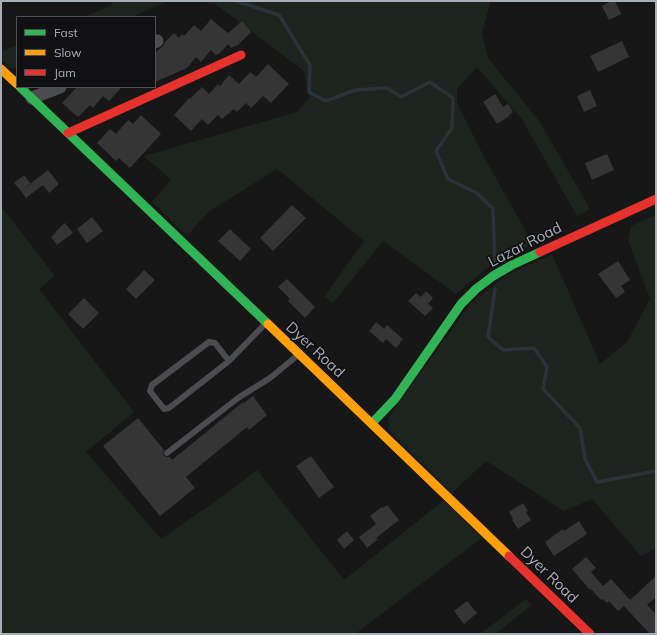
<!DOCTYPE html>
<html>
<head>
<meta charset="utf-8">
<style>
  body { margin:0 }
  #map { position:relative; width:657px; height:635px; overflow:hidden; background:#171717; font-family:Mulish,sans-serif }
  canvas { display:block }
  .frame { position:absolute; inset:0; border:2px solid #a8adb8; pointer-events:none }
  .legend { position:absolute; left:16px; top:16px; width:140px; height:72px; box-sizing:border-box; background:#111113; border:1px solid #4d4f55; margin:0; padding:5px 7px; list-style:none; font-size:12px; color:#a8adb8 }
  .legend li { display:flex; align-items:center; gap:8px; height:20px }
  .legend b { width:20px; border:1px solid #4d4f55 }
</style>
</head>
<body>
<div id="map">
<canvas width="657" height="635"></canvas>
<div class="frame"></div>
<ul class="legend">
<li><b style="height:5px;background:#30b455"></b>Fast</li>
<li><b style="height:5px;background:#ff9f0a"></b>Slow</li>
<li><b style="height:5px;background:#e5322d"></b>Jam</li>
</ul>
</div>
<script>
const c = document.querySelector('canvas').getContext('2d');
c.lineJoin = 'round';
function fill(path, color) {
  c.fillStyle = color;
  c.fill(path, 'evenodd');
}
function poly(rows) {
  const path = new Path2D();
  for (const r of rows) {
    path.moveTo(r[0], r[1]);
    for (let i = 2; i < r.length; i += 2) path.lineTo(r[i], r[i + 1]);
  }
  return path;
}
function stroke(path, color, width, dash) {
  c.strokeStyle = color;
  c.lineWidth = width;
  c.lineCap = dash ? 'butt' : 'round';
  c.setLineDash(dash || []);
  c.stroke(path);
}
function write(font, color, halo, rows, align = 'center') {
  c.font = font + ' Mulish,sans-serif';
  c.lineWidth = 3.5;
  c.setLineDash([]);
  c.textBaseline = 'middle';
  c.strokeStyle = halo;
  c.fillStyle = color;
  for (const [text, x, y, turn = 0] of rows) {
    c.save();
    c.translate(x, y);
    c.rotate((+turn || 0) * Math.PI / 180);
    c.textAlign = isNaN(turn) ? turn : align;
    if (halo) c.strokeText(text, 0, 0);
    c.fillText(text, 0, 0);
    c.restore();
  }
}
fill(poly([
  [115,1,168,1,131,17,84,17,111,5],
  [191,1,491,1,482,32,488,58,540,122,590,209,577,216,523,121,477,67,457,89,457,103,485,159,533,244,490,266,456,294,383,241,333,303,324,297,364,241,277,169,208,212,187,236,152,202,171,180,144,156,297,112,309,98,304,71,214,3],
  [17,45,17,66,11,69,1,59,1,52],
  [1,206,55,276,39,289,134,412,86,452,161,539,223,496,257,470,344,580,444,500,482,538,355,634,1,634],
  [656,215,656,548,641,556,592,499,564,511,486,461,452,493,388,429,389,416,471,303,507,275,552,254,600,364,627,342,650,299,628,240,631,226],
  [526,599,532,605,495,634,480,634]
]), '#1d241e');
stroke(poly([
  [236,1,279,15,310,65,309,92,326,101,355,90,387,88,401,97,430,82,453,98,452,128,436,151,448,179,477,193,493,209,495,264],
  [495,289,488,337,503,350,534,348,547,367,543,389,580,428,585,459,597,482,656,471]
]), '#2a3239', 3.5);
fill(poly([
  [611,1,615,1,621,14,609,20,602,6],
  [211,19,228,33,242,21,251,32,238,45,231,48,228,44,220,53,216,55,211,50,201,62,196,57,187,68,155,82,155,53,163,46,165,42,174,33,179,38,182,34,184,36,194,25,201,31],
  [622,41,629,57,598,72,590,56],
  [268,64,289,84,271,103,263,96,251,108,246,103,237,112,234,109,222,119,218,115,208,125,202,119,191,131,174,115,189,98,190,99,202,87,209,94,218,84,220,86,229,75,239,84,250,72,256,77],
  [77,87,122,87,109,101,103,96,93,108,90,105,78,117,62,103],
  [590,90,597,106,584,112,577,96],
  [495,94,503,107,508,104,513,112,509,115,509,116,497,124,483,102],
  [141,115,161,134,130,168,119,158,116,161,97,143,110,129,116,134,128,120,133,124],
  [607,154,614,170,592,180,585,163],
  [48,170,59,184,49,193,43,185,26,198,21,191],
  [24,175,31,184,21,191,14,183],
  [292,205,306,218,273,251,260,238],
  [92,217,103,231,87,243,77,229],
  [65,223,73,233,57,245,51,237,56,233,55,232],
  [230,229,251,249,240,261,218,241],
  [618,261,630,280,621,286,625,292,616,298,598,274],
  [144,270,155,280,136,299,126,289],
  [287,279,315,307,305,318,288,301,290,299,278,287],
  [426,291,433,298,428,304,433,308,425,316,408,301,416,293,421,297],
  [84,298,99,313,83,329,68,314],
  [376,322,384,329,387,325,403,339,396,348,386,339,383,343,369,331],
  [253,396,267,415,249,430,247,427,186,477,195,488,160,516,103,446,138,418,164,450,163,453,164,456,167,457,170,457,172,460,243,402,244,403],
  [311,456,334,487,319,498,296,466],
  [523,503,528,511,526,512,531,520,518,529,512,520,513,519,509,512],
  [387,505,399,520,376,538,378,539,367,548,359,537,376,524,370,516,382,507,383,508],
  [579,521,587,534,554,556,545,542,563,529,564,531],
  [347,531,354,540,344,549,337,540],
  [586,557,596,568,591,572,603,586,611,579,630,600,656,576,656,597,647,605,656,614,656,634,650,634,624,606,618,611,609,601,607,603,603,599,601,600,591,589,590,590,572,569],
  [467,601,477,613,464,624,454,611]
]), '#353536');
stroke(poly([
  [229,361,169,408,164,409,150,391,152,385,209,342,215,343,229,361,265,324],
  [167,453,238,398,270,378,298,355]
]), '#4b4c50', 6);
stroke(poly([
  [155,42,157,41],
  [32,98,60,87]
]), '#4b4c50', 13);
stroke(poly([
  [20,87,268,324],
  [372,423,395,399,461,304,476,289,493,276,512,265,540,252]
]), '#30b455', 9);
stroke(poly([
  [1,69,17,84],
  [268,324,509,556]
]), '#ff9f0a', 9);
stroke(poly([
  [68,133,241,55],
  [540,252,656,199],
  [509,556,590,634]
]), '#e5322d', 9);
write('15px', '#a8adb8', '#111113', [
  ["Lazar Road",525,245,-27],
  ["Dyer Road",315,350,43],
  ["Dyer Road",549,575,44]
]);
</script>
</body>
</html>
